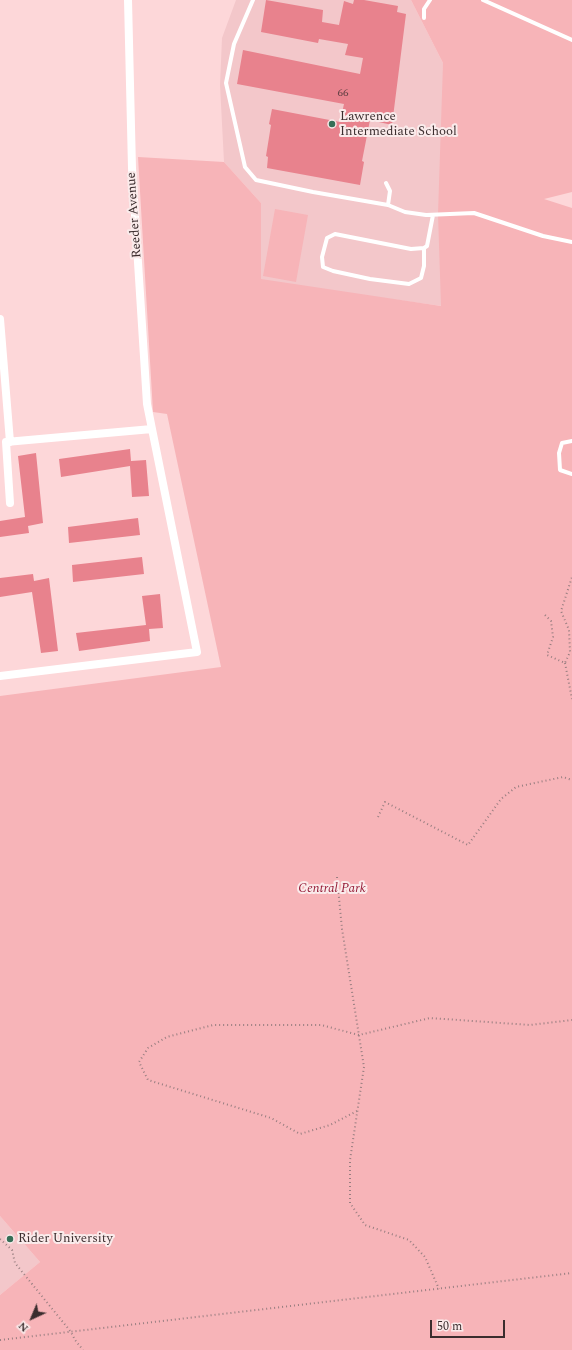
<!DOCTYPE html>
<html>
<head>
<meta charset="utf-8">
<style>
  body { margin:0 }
  #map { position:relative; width:572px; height:1350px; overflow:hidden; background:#fdd7d9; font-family:Spectral,serif }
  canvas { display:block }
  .north { position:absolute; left:12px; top:1298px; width:40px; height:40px; -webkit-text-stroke:3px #faebeb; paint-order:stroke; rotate:224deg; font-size:11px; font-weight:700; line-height:16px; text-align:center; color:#3b2d2e }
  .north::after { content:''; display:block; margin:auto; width:14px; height:18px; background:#3b2d2e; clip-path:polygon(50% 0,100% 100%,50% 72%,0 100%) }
  .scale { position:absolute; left:430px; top:1320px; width:75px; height:18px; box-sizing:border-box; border:2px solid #3b2d2e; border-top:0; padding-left:5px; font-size:12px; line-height:14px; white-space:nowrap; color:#3b2d2e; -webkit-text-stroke:3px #faebeb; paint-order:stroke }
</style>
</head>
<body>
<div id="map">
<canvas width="572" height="1350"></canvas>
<div class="north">N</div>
<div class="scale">50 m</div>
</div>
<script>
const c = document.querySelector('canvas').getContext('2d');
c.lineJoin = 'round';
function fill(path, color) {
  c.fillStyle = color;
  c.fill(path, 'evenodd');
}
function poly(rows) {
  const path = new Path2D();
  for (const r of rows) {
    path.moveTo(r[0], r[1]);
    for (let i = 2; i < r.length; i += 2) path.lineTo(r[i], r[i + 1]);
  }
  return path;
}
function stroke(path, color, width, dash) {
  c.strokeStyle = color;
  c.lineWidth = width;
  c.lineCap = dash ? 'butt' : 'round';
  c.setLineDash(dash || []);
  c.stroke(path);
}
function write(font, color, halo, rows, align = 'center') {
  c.font = font + ' Spectral,serif';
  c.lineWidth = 4;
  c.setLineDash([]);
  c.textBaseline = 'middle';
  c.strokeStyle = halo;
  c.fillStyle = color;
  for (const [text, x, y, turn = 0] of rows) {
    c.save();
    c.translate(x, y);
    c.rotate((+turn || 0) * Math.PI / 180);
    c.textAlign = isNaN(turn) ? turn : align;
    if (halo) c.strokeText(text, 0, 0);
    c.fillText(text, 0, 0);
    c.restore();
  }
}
fill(poly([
  [236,0,411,0,443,63,442,306,259,281,261,203,224,162,220,85,222,38],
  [0,1216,40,1262,0,1295]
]), '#f3c7ca');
fill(poly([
  [411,0,572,0,572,192,544,199,572,208,572,1350,0,1350,0,1295,40,1262,0,1216,0,696,221,667,167,414,153,412,138,157,224,162,261,203,261,279,441,306,438,214,443,63],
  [275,209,308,215,296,282,263,276]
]), '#f7b4b8');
fill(poly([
  [266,0,323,10,322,22,339,25,344,1,353,4,354,0,364,0,398,6,397,12,406,14,392,125,370,120,362,161,364,162,360,185,267,168,268,157,266,156,271,125,269,124,272,109,340,122,344,104,237,84,243,50,360,74,363,58,345,55,348,44,319,39,318,43,261,32],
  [130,449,131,461,146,460,149,496,132,497,130,466,61,477,59,459],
  [36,453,43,523,28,526,29,533,0,537,0,521,25,517,18,456],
  [138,518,140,535,69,543,68,527],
  [142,557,144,574,73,582,72,565],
  [33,574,34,581,49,578,58,651,41,653,32,592,0,597,0,578],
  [160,594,163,628,149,629,150,641,79,651,76,633,146,625,142,596]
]), '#e8828d');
stroke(poly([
  [545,615,551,621,553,637,547,655,565,663,570,652,569,630,561,611,572,577],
  [565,663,572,699],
  [378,817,385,802,468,845,501,799,516,787,563,777,572,780],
  [337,877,342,929,364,1067,350,1160,350,1203,365,1225,409,1240,425,1257,439,1289],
  [357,1111,330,1125,300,1134,271,1118,148,1080,139,1062,148,1048,167,1037,213,1025,321,1025,359,1035,430,1018,530,1025,572,1020],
  [0,1239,12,1250,15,1263,71,1332,75,1340,83,1350],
  [0,1340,572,1273]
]), '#987e80', 2, [1, 3]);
stroke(poly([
  [253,0,234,44,226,83,245,167,256,180,313,192,388,205],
  [483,0,572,40],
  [424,18,424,9,430,0],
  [386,183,390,191,388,205,405,212,426,215,474,213,543,236,572,242],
  [424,248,424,266,421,278,409,284,370,279,333,271,323,267,322,257,327,238,335,234,411,249,424,248,427,246,433,215],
  [572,441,562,443,559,453,560,470,572,474]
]), '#fff', 4);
stroke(poly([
  [128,0,132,168,147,404,152,429],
  [0,319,10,442],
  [0,676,197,652,152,429,6,442,10,503]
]), '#fff', 8);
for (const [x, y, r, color] of [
  [332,124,4,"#366f57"],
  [10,1239,4,"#366f57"]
]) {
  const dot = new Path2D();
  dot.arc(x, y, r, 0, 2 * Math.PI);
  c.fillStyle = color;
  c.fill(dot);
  stroke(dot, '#faebeb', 1.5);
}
write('11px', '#664246', null, [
  ["66",343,94]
]);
write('13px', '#3b2d2e', '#faebeb', [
  ["Lawrence",340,117],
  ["Intermediate School",340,132],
  ["Rider University",18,1239]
], 'left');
write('13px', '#3b2d2e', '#faebeb', [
  ["Reeder Avenue",135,215,-94]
]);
write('italic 13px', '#951c37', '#faebeb', [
  ["Central Park",332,889]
]);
</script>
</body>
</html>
